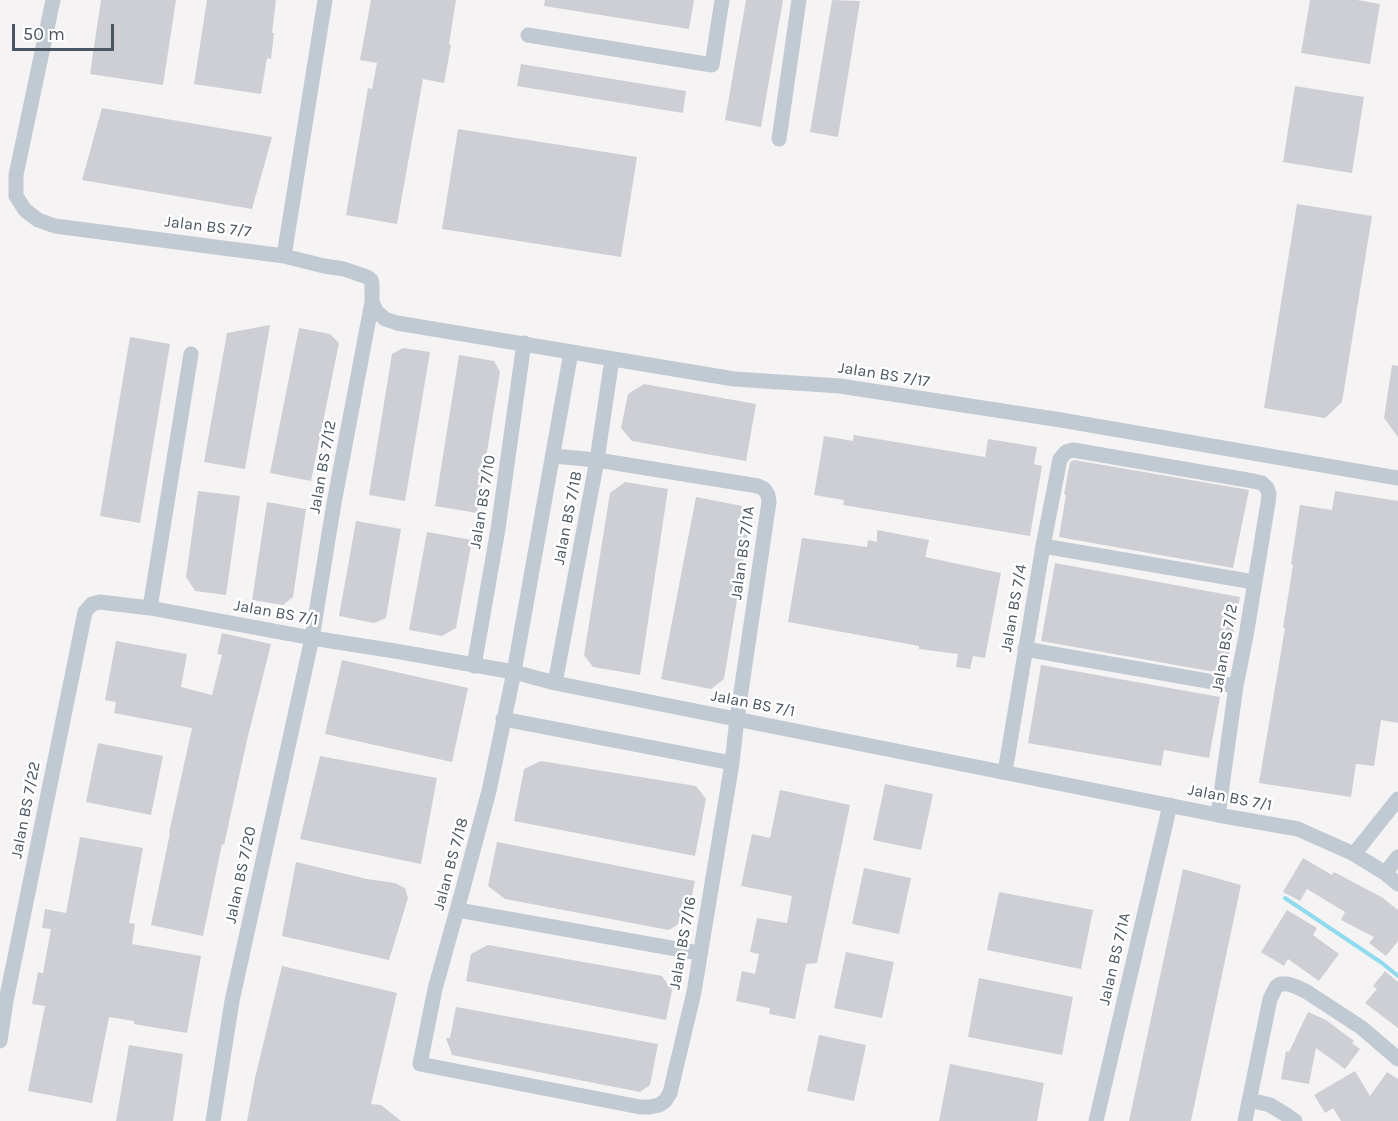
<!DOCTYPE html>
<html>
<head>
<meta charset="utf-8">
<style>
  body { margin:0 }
  #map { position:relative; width:1398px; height:1121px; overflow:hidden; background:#f5f3f3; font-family:Karla,sans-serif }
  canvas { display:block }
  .scale { position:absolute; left:12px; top:24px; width:102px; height:27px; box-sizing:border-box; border:3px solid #4a5661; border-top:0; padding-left:8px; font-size:18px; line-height:21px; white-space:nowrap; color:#4a5661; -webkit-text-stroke:4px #fff; paint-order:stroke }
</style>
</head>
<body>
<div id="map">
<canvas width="1398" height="1121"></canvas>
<div class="scale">50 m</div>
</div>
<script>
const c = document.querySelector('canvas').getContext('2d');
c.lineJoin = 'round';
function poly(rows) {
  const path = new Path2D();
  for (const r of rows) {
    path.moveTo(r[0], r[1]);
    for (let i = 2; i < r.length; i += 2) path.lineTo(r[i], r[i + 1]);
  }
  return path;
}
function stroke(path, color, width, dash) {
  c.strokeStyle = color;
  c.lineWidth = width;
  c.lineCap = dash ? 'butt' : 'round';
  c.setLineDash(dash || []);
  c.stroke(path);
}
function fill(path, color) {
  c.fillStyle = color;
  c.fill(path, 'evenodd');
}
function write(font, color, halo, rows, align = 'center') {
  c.font = font + ' Karla,sans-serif';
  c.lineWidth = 5;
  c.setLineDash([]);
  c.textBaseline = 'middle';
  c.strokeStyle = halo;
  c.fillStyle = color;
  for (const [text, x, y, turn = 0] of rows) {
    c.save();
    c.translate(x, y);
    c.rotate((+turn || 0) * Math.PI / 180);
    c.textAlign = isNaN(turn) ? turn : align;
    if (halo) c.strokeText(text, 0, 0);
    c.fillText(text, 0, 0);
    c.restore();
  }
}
stroke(poly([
  [1285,898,1382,963,1398,976]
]), '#90daee', 4);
fill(poly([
  [101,0,176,0,163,85,90,74],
  [207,0,276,0,272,33,274,33,271,59,267,58,261,94,194,84],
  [371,0,456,0,449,44,451,45,444,83,423,79,397,224,346,215,368,88,372,89,377,63,360,60],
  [545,0,694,0,689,29,544,6],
  [746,0,783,0,761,127,725,120],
  [832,0,860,1,838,137,810,132],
  [1310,0,1357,0,1380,4,1370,64,1301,53],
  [521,64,686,91,683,113,517,86],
  [1295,86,1364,97,1352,173,1283,162],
  [102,108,272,137,252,209,82,180],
  [458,129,637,157,621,257,442,229],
  [1297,204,1372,216,1342,402,1325,418,1264,408],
  [270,325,245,469,204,462,227,333],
  [299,328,330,334,339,343,311,481,270,473],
  [130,337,170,344,140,523,100,516],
  [403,348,430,352,405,501,369,495,392,354],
  [459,355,494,361,500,372,477,513,435,506],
  [1392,365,1398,366,1398,437,1384,418],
  [644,384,756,404,746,461,632,441,621,428,628,394],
  [854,435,985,457,988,439,1037,447,1034,464,1042,466,1030,536,843,505,844,500,814,495,824,436,853,441],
  [1074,460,1249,490,1233,568,1059,537,1066,495,1064,494,1070,462],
  [625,482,668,489,640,675,593,667,584,655,610,493],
  [198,491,240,496,226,595,195,591,186,577],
  [1335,491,1398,501,1398,723,1381,720,1374,766,1356,764,1351,797,1259,783,1285,628,1283,628,1293,565,1291,564,1300,505,1332,510],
  [696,497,742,506,750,520,724,679,711,689,661,679],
  [267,502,306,509,293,597,283,605,252,600],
  [356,521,401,529,386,618,374,623,339,616],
  [877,530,929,540,925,557,1001,573,985,658,973,656,970,669,956,667,958,654,919,649,919,646,788,622,802,538,867,547,868,540,877,542],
  [427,532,472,540,456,628,442,636,409,630],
  [1055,563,1240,597,1226,674,1041,641],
  [222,633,271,644,247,740,224,845,222,844,203,936,151,925,170,833,169,833,192,728,114,713,116,702,105,700,116,641,187,654,181,687,212,695,222,655,217,654],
  [342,660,468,688,452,762,325,734],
  [1041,665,1220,697,1209,758,1164,750,1161,766,1028,743],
  [98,743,163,756,151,815,86,802],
  [320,756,437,778,421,864,300,839],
  [541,761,696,786,706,799,695,856,514,821,524,769],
  [885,784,933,794,921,850,873,840],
  [780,790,850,805,817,963,806,964,795,1019,769,1014,770,1008,736,1001,742,971,755,974,759,954,750,952,757,918,787,923,792,896,741,886,752,834,770,838],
  [80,837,143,848,129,923,135,924,132,944,201,956,187,1033,134,1024,134,1021,109,1017,92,1103,28,1091,45,1006,32,1004,38,972,43,973,51,929,42,928,45,909,66,913],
  [497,842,695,881,687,919,669,930,505,899,488,886],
  [1303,858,1332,875,1334,872,1383,898,1398,910,1398,941,1386,956,1369,943,1374,937,1341,920,1345,912,1307,889,1300,901,1283,892],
  [296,862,367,879,395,883,405,888,408,898,389,960,282,936],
  [864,868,911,878,899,934,852,924],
  [1183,869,1241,885,1191,1121,1129,1121],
  [999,892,1093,910,1081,969,987,950],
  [1287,910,1317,928,1313,935,1339,954,1319,981,1288,959,1284,966,1261,952],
  [488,945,662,976,672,990,666,1020,466,981,471,954],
  [846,952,894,962,882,1018,834,1008],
  [282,966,397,993,371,1104,381,1105,401,1121,247,1121,255,1078],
  [1385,971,1398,982,1398,1028,1365,1003,1377,989,1373,986],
  [979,978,1073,997,1062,1055,968,1037],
  [456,1007,658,1044,650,1085,640,1092,452,1055,446,1038,450,1038],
  [1308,1012,1326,1020,1354,1041,1352,1043,1360,1049,1345,1069,1316,1048,1309,1084,1281,1079,1286,1051,1289,1052],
  [819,1035,866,1045,854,1101,807,1091],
  [129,1045,183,1054,173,1121,116,1121],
  [950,1064,1044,1083,1037,1121,939,1121],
  [1355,1071,1370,1096,1387,1072,1398,1079,1398,1121,1341,1121,1333,1108,1325,1113,1314,1095]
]), '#cdcfd5');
stroke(poly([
  [53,0,16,175,16,196,25,210,38,220,55,226,284,256,324,266,344,269,367,277,371,280,372,284,372,302,334,503,312,638,232,1001,213,1121],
  [528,35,712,65,722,0],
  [779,139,799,0],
  [284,256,325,0],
  [372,302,376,311,385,319,397,323,734,379,840,386,1061,420,1398,478],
  [553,456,597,460,758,486,764,489,768,495,769,502,737,719,732,763,694,992,670,1093,665,1101,659,1105,650,1107,640,1107,420,1064,435,989,462,892,489,791,514,672,571,352],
  [1043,546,1254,582],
  [150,608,191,354],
  [1025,649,1236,686],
  [474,666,498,529,524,343],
  [555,683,597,460,612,359],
  [503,719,732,763],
  [1005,772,1043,546,1060,459,1066,452,1073,450,1253,481,1262,483,1267,488,1269,494,1268,503,1246,636,1236,686,1218,815],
  [1354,854,1398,799],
  [1385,873,1398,857],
  [458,910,699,953],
  [0,1041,6,1001,83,622,85,612,92,604,100,602,150,608,312,638,395,651,514,672,555,683,1218,815,1298,829,1354,854,1385,873,1398,884],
  [1250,1100,1270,1105,1288,1116,1295,1121],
  [1096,1121,1170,805],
  [1245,1121,1270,999,1276,987,1280,984,1288,984,1297,987,1307,992,1362,1028,1398,1059]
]), '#c1cad2', 15);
write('16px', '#4a5661', '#fff', [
  ["Jalan BS 7/7",208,227,7],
  ["Jalan BS 7/17",884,375,9],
  ["Jalan BS 7/12",323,467,-80],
  ["Jalan BS 7/10",483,502,-81],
  ["Jalan BS 7/1B",568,518,-79],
  ["Jalan BS 7/1A",743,553,-82],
  ["Jalan BS 7/4",1014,608,-80],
  ["Jalan BS 7/1",276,613,10],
  ["Jalan BS 7/2",1225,648,-80],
  ["Jalan BS 7/1",753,704,11],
  ["Jalan BS 7/1",1230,798,11],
  ["Jalan BS 7/22",26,810,-79],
  ["Jalan BS 7/18",451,864,-75],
  ["Jalan BS 7/20",241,875,-78],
  ["Jalan BS 7/16",683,943,-80],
  ["Jalan BS 7/1A",1115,959,-77]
]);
</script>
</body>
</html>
